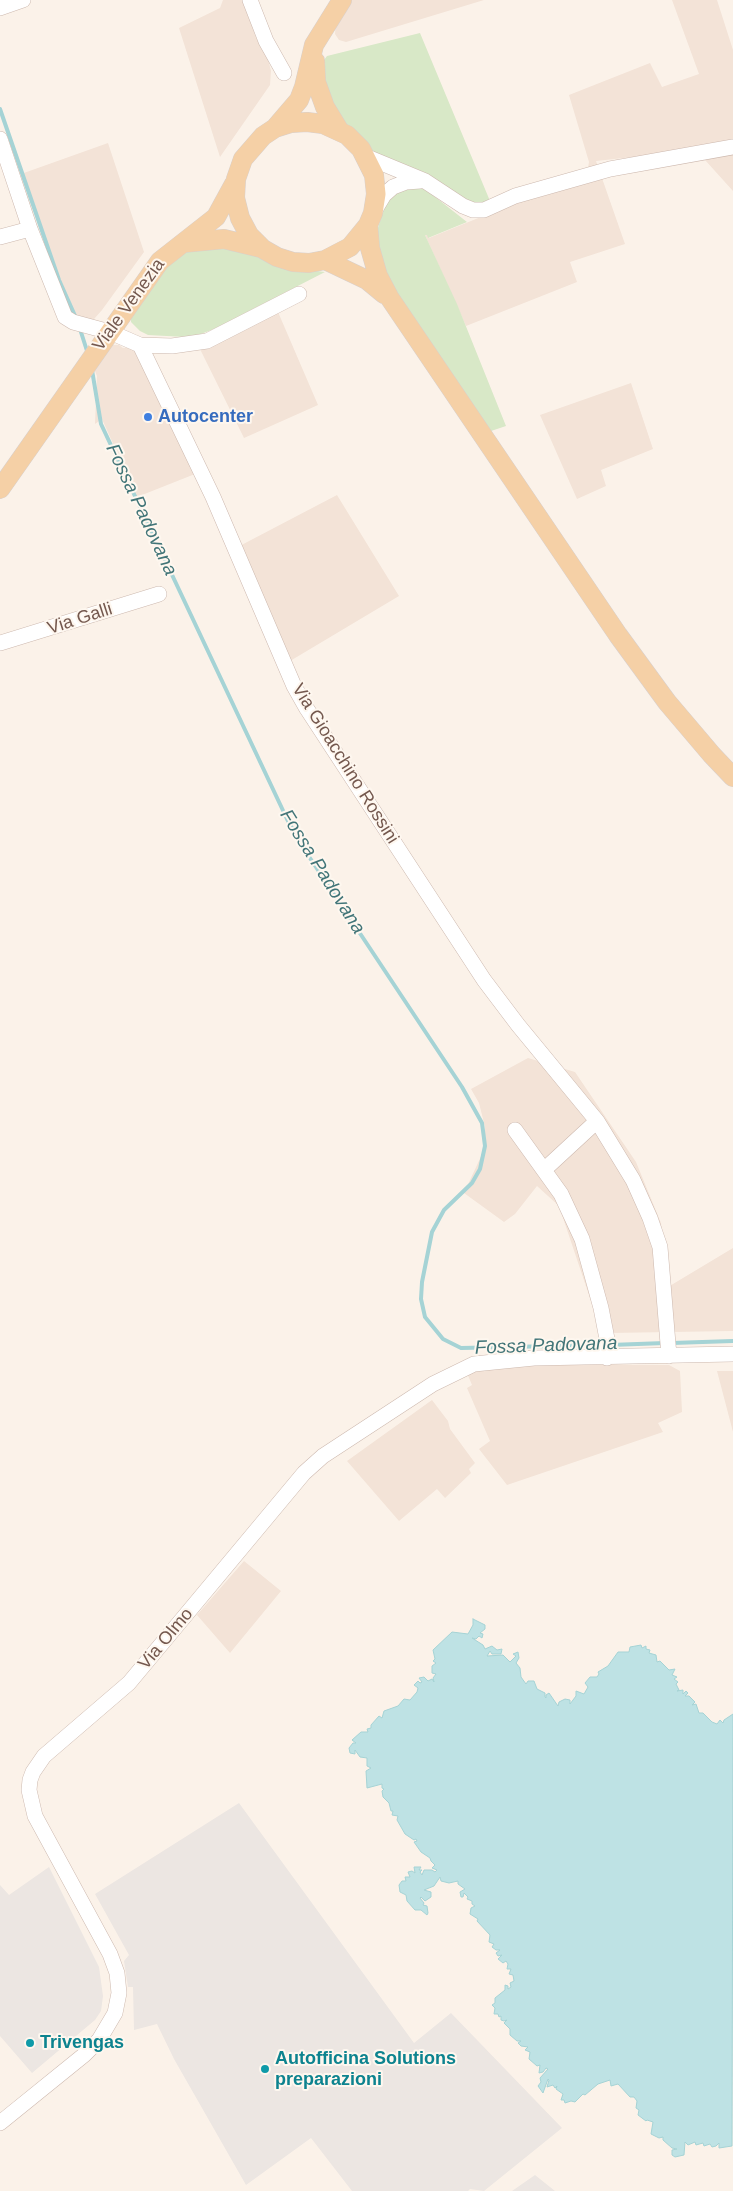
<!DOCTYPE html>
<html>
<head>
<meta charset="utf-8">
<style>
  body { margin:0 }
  canvas { display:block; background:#fbf2e9 }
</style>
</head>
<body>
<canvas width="733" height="2191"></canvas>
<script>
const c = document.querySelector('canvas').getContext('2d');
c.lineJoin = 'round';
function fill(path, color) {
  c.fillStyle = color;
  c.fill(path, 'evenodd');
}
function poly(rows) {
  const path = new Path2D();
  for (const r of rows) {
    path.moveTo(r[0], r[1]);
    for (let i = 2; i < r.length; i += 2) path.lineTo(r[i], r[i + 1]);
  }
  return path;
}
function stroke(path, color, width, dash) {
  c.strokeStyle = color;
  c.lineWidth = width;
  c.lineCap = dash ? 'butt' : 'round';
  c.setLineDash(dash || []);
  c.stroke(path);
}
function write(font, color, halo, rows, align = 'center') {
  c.font = font + ' Helvetica,sans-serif';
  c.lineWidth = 4;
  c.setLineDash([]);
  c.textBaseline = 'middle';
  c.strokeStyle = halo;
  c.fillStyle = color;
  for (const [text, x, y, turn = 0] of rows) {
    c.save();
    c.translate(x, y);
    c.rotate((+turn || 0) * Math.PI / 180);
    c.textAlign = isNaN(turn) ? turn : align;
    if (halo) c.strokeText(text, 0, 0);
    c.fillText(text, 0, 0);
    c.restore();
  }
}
fill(poly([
  [223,0,243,0,256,38,268,59,271,71,270,85,220,157,179,28,220,8],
  [350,0,484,0,346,42,339,40,335,34,336,21],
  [672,0,717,0,733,50,733,191,696,150,596,161,625,244,570,262,577,282,466,326,425,235,427,234,429,238,587,174,589,162,569,95,650,63,662,87,699,74],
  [108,143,144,252,102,310,87,327,77,325,21,174],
  [275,305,318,405,244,438,198,345],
  [112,345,119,345,123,348,138,347,195,474,137,497,102,419,95,424,97,376,92,364],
  [631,383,653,449,601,470,606,486,577,499,540,415],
  [337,495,399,596,280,667,230,551],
  [528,1058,575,1072,636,1162,661,1223,668,1287,733,1248,733,1331,609,1333,594,1310,559,1206,537,1186,515,1214,504,1222,464,1193,484,1150,485,1127,479,1103,471,1089],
  [514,1364,669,1365,680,1371,682,1412,658,1423,663,1432,507,1485,479,1449,490,1441,467,1388,472,1385,467,1373],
  [717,1371,733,1371,733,1432],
  [432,1400,448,1421,450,1429,475,1463,469,1469,471,1473,445,1498,437,1489,399,1521,347,1461],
  [244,1561,281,1591,230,1653,197,1615]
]), '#f3e3d7');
fill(poly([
  [239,1803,414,2043,451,2013,562,2128,484,2191,470,2189,468,2191,352,2191,311,2138,246,2185,174,2059,157,2024,134,2030,133,1987,128,1987,124,1961,129,1955,95,1894],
  [49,1867,99,1967,103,1996,101,2011,95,2020,32,2073,0,2036,0,1885,9,1895],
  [535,2175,555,2191,512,2191]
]), '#ece6e2');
fill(poly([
  [420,33,490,201,478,205,379,161,328,105,321,64,327,56],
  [416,186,425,189,467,222,428,238,427,235,425,235,457,304,506,426,488,432,394,297,374,240,389,193],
  [228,243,285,267,325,272,214,329,198,335,185,337,148,335,140,331,131,322,131,308,162,264,200,244]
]), '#d8e8c7');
const water = poly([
  [473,1619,485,1625,485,1629,480,1633,483,1634,482,1638,479,1636,476,1639,472,1638,483,1645,485,1649,492,1646,497,1650,502,1649,501,1654,492,1654,490,1651,487,1656,503,1655,510,1662,516,1656,513,1654,518,1652,519,1658,516,1663,520,1668,521,1677,526,1684,528,1681,534,1681,537,1689,545,1693,545,1697,546,1698,546,1695,549,1693,558,1706,559,1702,565,1699,570,1700,570,1704,576,1696,576,1691,584,1694,588,1687,585,1683,590,1677,597,1677,599,1674,598,1672,608,1666,618,1652,629,1652,630,1647,641,1645,642,1648,646,1646,646,1649,650,1650,649,1653,656,1655,657,1662,660,1661,669,1670,675,1669,672,1675,677,1677,674,1679,678,1682,676,1684,679,1690,677,1691,683,1690,683,1694,686,1691,688,1693,685,1696,689,1696,695,1702,692,1705,696,1704,699,1713,703,1713,712,1722,717,1724,720,1720,723,1723,724,1720,733,1714,732,2146,719,2148,719,2143,716,2146,712,2147,710,2144,704,2146,703,2143,696,2145,695,2142,688,2145,685,2142,684,2155,675,2157,672,2155,672,2150,677,2149,672,2148,663,2140,663,2137,659,2138,651,2134,653,2122,647,2120,646,2121,638,2115,639,2110,636,2108,637,2101,634,2097,630,2097,618,2084,611,2086,610,2080,598,2084,585,2095,583,2094,575,2102,571,2101,565,2103,564,2100,561,2100,563,2094,556,2089,557,2086,555,2088,553,2085,547,2087,549,2080,548,2079,543,2093,538,2086,541,2082,540,2078,548,2069,546,2068,543,2072,539,2073,540,2065,537,2066,529,2059,530,2052,525,2050,528,2047,521,2046,518,2043,521,2041,517,2041,510,2035,510,2029,504,2023,507,2020,504,2021,501,2020,501,2016,499,2017,498,2014,494,2014,495,2008,492,2005,495,2003,495,1998,505,1990,505,1985,508,1986,508,1989,511,1987,510,1983,514,1981,513,1975,509,1974,511,1969,507,1969,508,1964,506,1961,503,1963,498,1959,502,1955,498,1956,496,1953,500,1950,496,1950,492,1947,494,1944,489,1942,490,1935,477,1921,478,1919,470,1914,471,1908,475,1906,472,1904,472,1901,467,1899,468,1897,464,1893,463,1897,461,1897,460,1892,465,1889,458,1884,458,1881,449,1883,441,1881,440,1877,434,1886,424,1890,431,1892,431,1897,425,1901,421,1897,420,1898,424,1903,423,1905,427,1906,428,1913,427,1915,421,1910,415,1910,407,1901,406,1895,400,1892,399,1885,402,1881,406,1881,405,1877,410,1877,408,1872,412,1871,415,1873,414,1867,421,1867,419,1870,422,1870,420,1872,422,1875,424,1870,432,1870,435,1872,437,1870,432,1868,435,1865,431,1861,430,1858,421,1852,414,1842,417,1841,416,1839,414,1840,405,1834,397,1820,398,1816,392,1815,393,1811,391,1811,389,1803,383,1797,382,1791,384,1789,382,1788,382,1784,367,1788,366,1771,371,1768,367,1766,367,1758,360,1757,355,1750,355,1754,350,1753,349,1748,353,1743,356,1743,352,1740,361,1732,368,1732,367,1729,371,1728,371,1725,379,1716,382,1718,384,1711,398,1706,404,1699,410,1700,417,1692,418,1688,414,1685,418,1681,420,1683,422,1682,419,1678,424,1677,428,1681,432,1679,434,1682,433,1678,436,1674,432,1673,432,1666,436,1663,433,1661,435,1659,433,1650,452,1632,468,1634,473,1625,473,1619]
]);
fill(water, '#bee2e4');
stroke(water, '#a5d3d5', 1);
stroke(poly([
  [0,109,59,280,76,318],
  [80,329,88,354],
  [92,370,101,424,287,819,302,846,462,1087,482,1123,485,1146,480,1169,472,1183,444,1210,432,1232,422,1282,421,1299,425,1317,443,1339,461,1348,603,1345],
  [672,1343,733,1341],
  [610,1345,665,1343]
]), '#a5d3d5', 4);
const minor = poly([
  [250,0,266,41,284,73],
  [0,8,23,0],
  [0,139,30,229,65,317,73,322,110,332,140,345,213,497,294,686,307,709,484,980,518,1025,597,1121,633,1180,650,1218,660,1247,669,1356],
  [367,157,425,181,463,206,473,210,484,210,515,196,610,169,733,147],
  [375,210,384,195,393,187,406,182,420,181],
  [0,237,30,229],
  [140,345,172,346,207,341,299,294],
  [0,643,159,594],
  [515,1130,561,1194,582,1239,601,1308,607,1339,607,1358],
  [545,1169,597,1121],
  [0,2123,84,2055,99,2040,115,2013,119,1993,117,1973,110,1954,35,1816,29,1790,30,1780,33,1772,44,1756,129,1683,304,1473,323,1456,433,1384,474,1364,534,1358,733,1354]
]);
const major = poly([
  [315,61,316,82,320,93,325,107,339,130],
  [275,128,299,100,304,87,314,45,342,0],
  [368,225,350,247,325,260,309,263,293,262,277,257,263,249,249,235,240,218,235,198,236,179,243,159,263,136,275,128,291,123,307,122,323,124,347,135,361,149,374,175,376,194,373,213,368,225,370,248,378,276,389,297,618,635,667,702,712,755,733,777],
  [183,243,224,239,261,248],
  [325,260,367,280,384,294],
  [0,489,160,261,216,217,234,184]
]);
stroke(minor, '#cdb9af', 16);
stroke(major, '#d8d0cd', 20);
stroke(minor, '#fff', 15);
stroke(major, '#f5d0a6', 19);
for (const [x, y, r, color] of [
  [148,417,5,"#3f7fe0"],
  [30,2043,5,"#0f9aa8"],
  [265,2069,5,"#0f9aa8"]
]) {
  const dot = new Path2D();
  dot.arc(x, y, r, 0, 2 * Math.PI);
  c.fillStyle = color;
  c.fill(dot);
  stroke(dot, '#fef7ef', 2);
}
write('18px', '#74584e', '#fef7ef', [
  ["Viale Venezia",129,305,-54],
  ["Via Galli",80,619,-18],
  ["Via Gioacchino Rossini",345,764,58],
  ["Via Olmo",166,1639,-50]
]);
write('bold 18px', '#366cbe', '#fef7ef', [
  ["Autocenter",158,417]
], 'left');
write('bold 18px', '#0d838f', '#fef7ef', [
  ["Trivengas",40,2043],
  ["Autofficina Solutions",275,2059],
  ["preparazioni",275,2080]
], 'left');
write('italic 19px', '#427578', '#fef7ef', [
  ["Fossa Padovana",141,510,65],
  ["Fossa Padovana",322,872,58],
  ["Fossa Padovana",546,1346,-2]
]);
</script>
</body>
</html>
